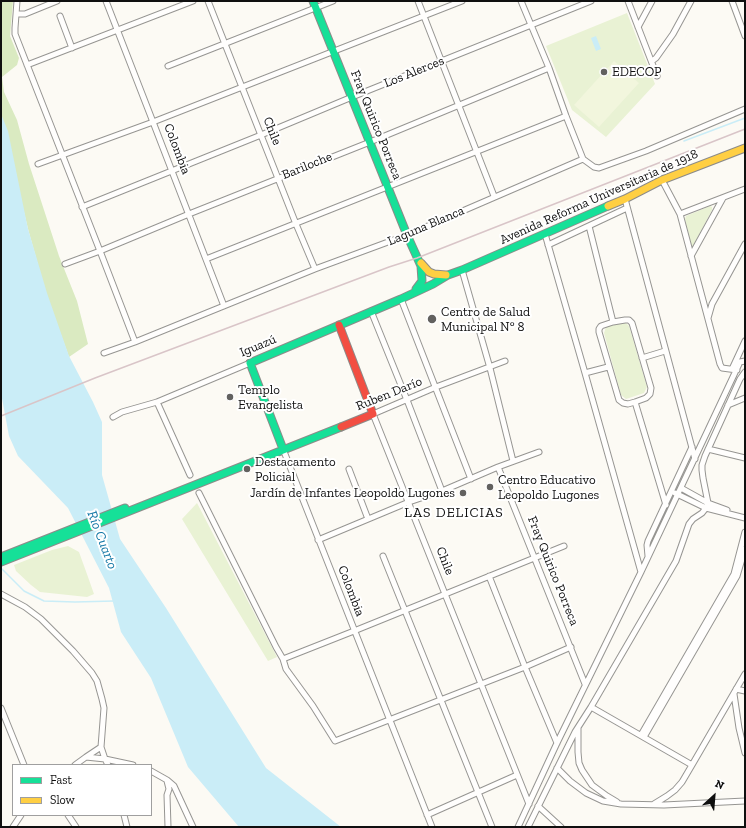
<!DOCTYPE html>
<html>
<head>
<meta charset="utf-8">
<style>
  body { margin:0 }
  #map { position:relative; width:746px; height:828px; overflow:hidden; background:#fcfaf4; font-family:"Zilla Slab",serif }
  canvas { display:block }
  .frame { position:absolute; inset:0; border:2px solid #0f0f0f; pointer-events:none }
  .legend { position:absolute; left:12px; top:764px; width:140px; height:52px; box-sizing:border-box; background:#fff; border:1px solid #9f9f9f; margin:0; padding:5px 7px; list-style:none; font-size:12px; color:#0f0f0f }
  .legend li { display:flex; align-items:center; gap:8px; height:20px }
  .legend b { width:20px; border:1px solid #9f9f9f }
  .north { position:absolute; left:694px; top:776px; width:40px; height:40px; -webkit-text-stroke:3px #fff; paint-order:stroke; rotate:26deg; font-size:11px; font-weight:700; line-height:16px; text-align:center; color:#0f0f0f }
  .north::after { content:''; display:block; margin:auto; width:14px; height:18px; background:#0f0f0f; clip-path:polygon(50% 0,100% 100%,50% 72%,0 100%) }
</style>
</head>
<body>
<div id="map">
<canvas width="746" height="828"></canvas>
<div class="frame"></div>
<ul class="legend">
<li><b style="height:5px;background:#16e098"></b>Fast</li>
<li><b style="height:5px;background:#ffcf43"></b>Slow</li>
</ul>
<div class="north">N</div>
</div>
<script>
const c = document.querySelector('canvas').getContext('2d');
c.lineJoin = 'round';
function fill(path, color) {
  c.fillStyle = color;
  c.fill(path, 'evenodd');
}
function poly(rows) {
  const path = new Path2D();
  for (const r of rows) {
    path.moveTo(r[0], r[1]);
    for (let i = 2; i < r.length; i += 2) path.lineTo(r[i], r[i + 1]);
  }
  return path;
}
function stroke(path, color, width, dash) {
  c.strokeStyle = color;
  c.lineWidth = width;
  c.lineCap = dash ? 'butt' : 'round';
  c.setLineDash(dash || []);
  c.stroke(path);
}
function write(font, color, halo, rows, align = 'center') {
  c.font = font + ' "Zilla Slab",serif';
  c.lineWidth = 4;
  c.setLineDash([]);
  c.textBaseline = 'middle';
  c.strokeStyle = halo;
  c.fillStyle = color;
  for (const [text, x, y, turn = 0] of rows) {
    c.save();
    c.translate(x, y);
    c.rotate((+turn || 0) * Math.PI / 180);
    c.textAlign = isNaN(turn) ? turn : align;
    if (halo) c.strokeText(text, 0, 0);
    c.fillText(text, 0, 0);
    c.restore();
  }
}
fill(poly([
  [627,13,655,84,606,137,572,110,546,46],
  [710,206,712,207,712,210,692,248,685,219,686,216],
  [625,322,629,326,647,387,644,393,626,399,621,395,604,333,606,327],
  [197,503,277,657,268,661,182,519],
  [68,546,79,552,88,577,94,594,87,597,40,592,31,585,16,571,14,565,52,550]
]), '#e9f2d4');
fill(poly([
  [1,1,13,1,10,36,19,58,17,65,2,77,4,92,17,120,29,164,59,256,77,301,88,344,69,357,46,294,28,229,1,115]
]), '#daeac1');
fill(poly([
  [614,61,639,83,599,127,574,105]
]), '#f2f6dd');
fill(poly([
  [596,36,601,49,596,51,591,38],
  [1,114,8,131,28,229,47,293,69,356,93,402,102,422,102,475,120,539,166,608,266,768,341,827,239,827,188,767,151,678,121,632,109,588,68,508,18,456,9,436,1,393]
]), '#caedf7');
stroke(poly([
  [684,141,745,118],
  [1,568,24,591,44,601,75,602,114,601]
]), '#caedf7', 1.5);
const street = poly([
  [17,1,15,28,15,34,100,251,135,342],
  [106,1,153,122,224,306],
  [208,1,296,224,315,269],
  [418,1,494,196],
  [521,1,549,68,566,116,583,159],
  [628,1,657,76],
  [732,1,745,36],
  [16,14,25,14,57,1],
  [60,16,72,48],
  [638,27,652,1],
  [652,61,656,58,673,34,691,1],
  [27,65,193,1],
  [168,66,333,1],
  [38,164,153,122,462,1],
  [662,180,680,214,720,364,722,368,737,370],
  [625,199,695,459],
  [82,207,261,135,352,97,591,1],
  [680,214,745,189],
  [589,226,613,322],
  [545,234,585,373,641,572],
  [548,245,627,208],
  [691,256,723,198],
  [206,259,566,116],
  [65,264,100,251,189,214,370,142,549,68],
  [462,270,490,368,513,461],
  [401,299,471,479],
  [371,311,407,400,442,491],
  [708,318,712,304,745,244],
  [625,320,629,320,632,323,651,388,650,394,646,398,635,402,628,404,623,403,619,400,599,332,599,329,601,326,613,322,625,320],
  [104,353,135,342,315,269,407,235,583,159,594,167,599,168,646,151,745,109],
  [642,358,665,351],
  [505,361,436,387,373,414,529,804],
  [732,369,745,341],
  [585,373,608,367],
  [157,402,190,475],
  [635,402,666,505],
  [728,405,745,398],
  [113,417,122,412,157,402,250,363],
  [283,449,432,827],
  [708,449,745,458],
  [498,467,585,684],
  [349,469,368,519],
  [681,488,708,503,727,510],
  [199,493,276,647,283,659,286,669,313,706,335,741,525,667,571,647],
  [675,493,706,508,745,518],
  [318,540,409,502,442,491,498,467,539,452],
  [383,556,492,827],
  [648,556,647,545,648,541,692,447],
  [489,576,525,667,557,743],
  [1,594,25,607,41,619,73,651,92,673,97,681,102,699,104,708,101,747,105,759,133,765],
  [283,659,354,631,564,546],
  [736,689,745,691],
  [734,694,739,728,745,753],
  [591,707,692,765,682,782,675,790,667,796,654,804],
  [1,708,24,765],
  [578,728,578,752,579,763,582,770,592,785,607,796,617,802],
  [641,735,734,574,745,532],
  [644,737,737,576,745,549],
  [86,757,101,747],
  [75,765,86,757,105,759,108,765],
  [692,765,745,674],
  [557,768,570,781,586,793,603,801,621,804,664,805,745,801],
  [151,771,167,780,174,786,193,827],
  [167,781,169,789,167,795,168,827],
  [538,806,561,827],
  [68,815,76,827],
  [124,815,127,827],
  [427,815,517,775],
  [13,827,21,815],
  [518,827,557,743,641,572,740,362,745,361],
  [528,827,575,732,591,707,676,561,689,524,693,519,702,513,706,508,708,503,703,478,702,470,702,465,705,456,740,379,745,372]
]);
const fast = poly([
  [313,1,407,235,421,266,422,281,416,289],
  [283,449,250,363,401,299,433,284,448,275,462,270,608,206],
  [1,557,125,508],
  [1,562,341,427]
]);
const slow = poly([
  [608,206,625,199,662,180,745,148],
  [421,263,429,272,434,274,446,275]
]);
const jam = poly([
  [339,325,373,414,341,427]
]);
stroke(street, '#969592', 7);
stroke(fast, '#8c8b89', 9);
stroke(slow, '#8c8b89', 9);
stroke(jam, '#8c8b89', 9);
stroke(street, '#fffefd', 5);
stroke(fast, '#16e098', 7);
stroke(slow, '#ffcf43', 7);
stroke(jam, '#f24e42', 7);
stroke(poly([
  [1,416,95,378,389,267,417,258,745,129]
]), '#d9c5c8', 1.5);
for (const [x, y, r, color] of [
  [604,72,4,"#62615f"],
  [432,319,5,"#62615f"],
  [230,397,4,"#62615f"],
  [247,469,4,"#62615f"],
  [490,487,4,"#62615f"],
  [463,493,4,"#62615f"]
]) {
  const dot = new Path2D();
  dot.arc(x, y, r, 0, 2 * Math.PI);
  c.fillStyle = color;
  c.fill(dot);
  stroke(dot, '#fff', 1.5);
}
write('13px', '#0f0f0f', '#fff', [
  ["Los Alerces",414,72,-22],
  ["Fray Quirico Porreca",376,125,68],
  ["Chile",272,131,68],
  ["Colombia",177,149,69],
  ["Bariloche",307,166,-22],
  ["Avenida Reforma Universitaria de 1918",599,197,-24],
  ["Laguna Blanca",426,226,-23],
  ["Iguazú",258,346,-23],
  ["Ruben Darío",389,394,-22],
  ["Chile",445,561,69],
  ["Fray Quirico Porreca",553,571,68],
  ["Colombia",351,591,69]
]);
write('13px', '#0f0f0f', '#fff', [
  ["EDECOP",612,72],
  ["Centro de Salud",441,312],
  ["Municipal Nº 8",441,327],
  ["Templo",238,390],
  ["Evangelista",238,405],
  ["Destacamento",255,462],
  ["Policial",255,477],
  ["Centro Educativo",498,480],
  ["Leopoldo Lugones",498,495],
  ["Jardín de Infantes Leopoldo Lugones",455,493,"right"]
], 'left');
c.letterSpacing = '1px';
write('14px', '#0f0f0f', '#fff', [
  ["LAS DELICIAS",454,513]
]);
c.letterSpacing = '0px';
write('italic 14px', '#1378a6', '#fff', [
  ["Río Cuarto",102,540,69]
]);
</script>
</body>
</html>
